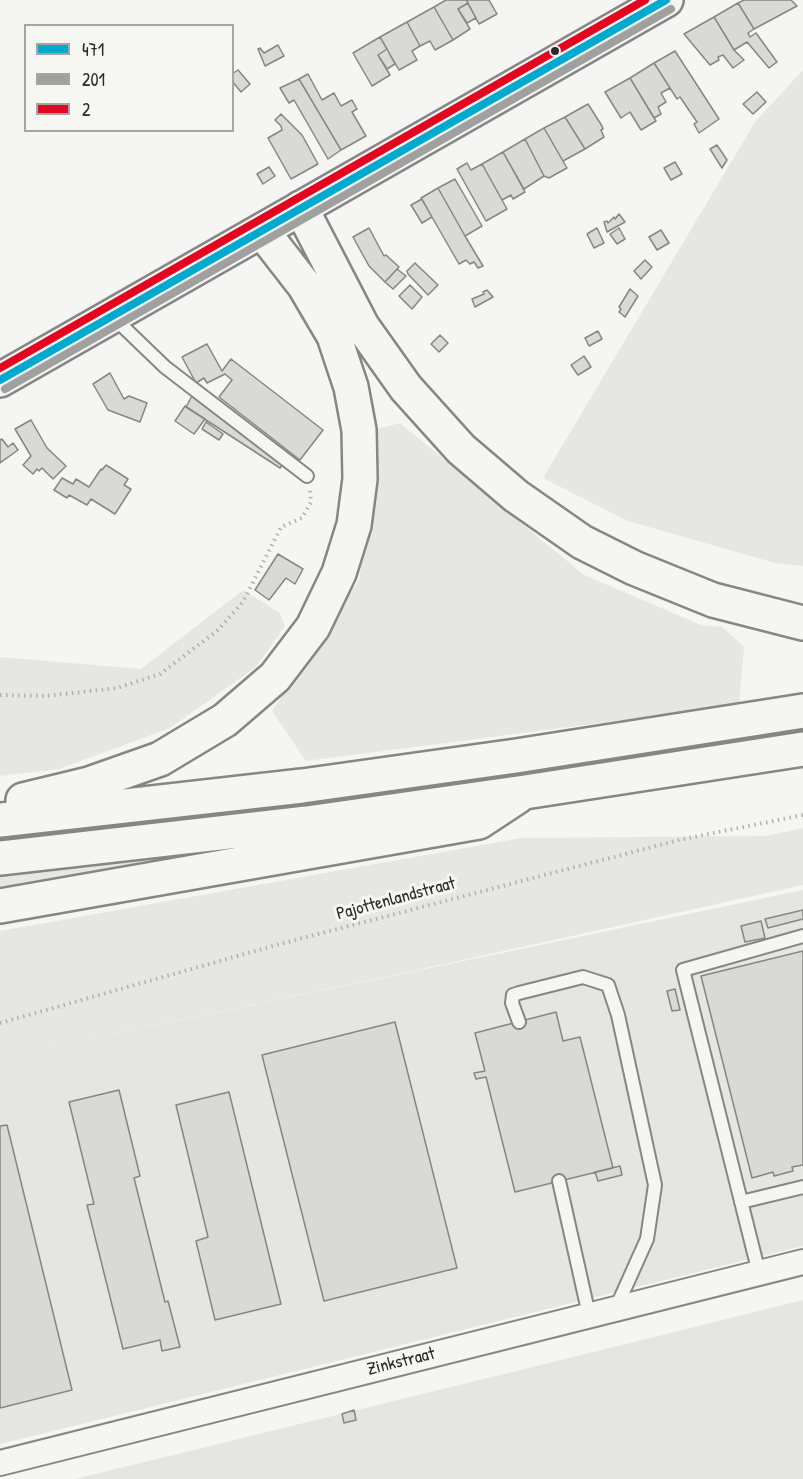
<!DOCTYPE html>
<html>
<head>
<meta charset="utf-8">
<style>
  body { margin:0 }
  #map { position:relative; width:803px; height:1479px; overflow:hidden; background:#f5f5f3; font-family:"Patrick Hand",sans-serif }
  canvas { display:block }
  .legend { position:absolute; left:24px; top:24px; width:210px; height:108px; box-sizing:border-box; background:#f6f6f2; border:2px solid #a5a5a2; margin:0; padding:8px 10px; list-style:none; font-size:18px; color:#2b2b2b }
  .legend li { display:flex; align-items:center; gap:12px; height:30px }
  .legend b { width:30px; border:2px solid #a5a5a2 }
</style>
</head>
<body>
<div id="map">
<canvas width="803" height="1479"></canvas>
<ul class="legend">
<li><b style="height:8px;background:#00a9ce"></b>471</li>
<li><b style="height:8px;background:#a0a0a0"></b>201</li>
<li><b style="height:8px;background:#e40521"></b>2</li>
</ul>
</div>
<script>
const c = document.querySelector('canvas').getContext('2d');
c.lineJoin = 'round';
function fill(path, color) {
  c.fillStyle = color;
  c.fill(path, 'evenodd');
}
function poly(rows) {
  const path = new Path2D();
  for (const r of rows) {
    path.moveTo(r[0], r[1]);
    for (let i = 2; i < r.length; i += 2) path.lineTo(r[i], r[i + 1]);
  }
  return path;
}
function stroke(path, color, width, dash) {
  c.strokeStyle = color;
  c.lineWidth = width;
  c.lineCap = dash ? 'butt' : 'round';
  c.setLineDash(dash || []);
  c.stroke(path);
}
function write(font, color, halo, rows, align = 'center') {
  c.font = font + ' "Patrick Hand",sans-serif';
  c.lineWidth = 6;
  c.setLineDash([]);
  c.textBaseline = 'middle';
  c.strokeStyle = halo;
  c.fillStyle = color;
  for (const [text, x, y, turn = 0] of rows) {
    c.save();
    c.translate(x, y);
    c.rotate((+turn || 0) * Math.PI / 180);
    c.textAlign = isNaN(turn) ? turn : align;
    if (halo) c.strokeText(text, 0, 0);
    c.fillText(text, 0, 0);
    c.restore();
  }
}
fill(poly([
  [803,890,803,1246,0,1444,0,1058],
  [803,1300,803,1479,75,1479,496,1376]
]), '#e5e5e2');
fill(poly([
  [803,70,803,566,775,563,628,521,543,478,755,122],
  [400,423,584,575,701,625,722,627,744,647,739,705,306,761,272,711,359,580,375,470,377,429],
  [243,590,280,613,285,626,256,667,170,728,59,769,0,776,0,657,141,669],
  [803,828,803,885,404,973,0,1058,0,931,521,838,766,836],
  [167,851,167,858,172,865,0,894,0,874]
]), '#e6e6e2');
const building = poly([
  [446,0,466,0,468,3,458,9,470,29,453,40,434,7,446,0],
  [466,0,489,0,497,14,479,24,466,0],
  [744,0,791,0,797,6,754,29,738,3,744,0],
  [468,3,476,18,467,23,458,9,468,3],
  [738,3,754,29,748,33,750,37,756,33,777,62,769,68,747,42,734,50,714,17,738,3],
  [434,7,453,40,435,50,430,41,420,46,407,22,434,7],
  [714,17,734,50,744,60,733,68,723,55,718,57,719,60,710,65,684,34,714,17],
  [407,22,420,46,412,51,417,60,399,70,380,37,407,22],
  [380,37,387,49,378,55,390,75,372,86,353,53,380,37],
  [278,45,284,56,265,66,258,49,260,48,264,53,278,45],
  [387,49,395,64,387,69,378,55,387,49],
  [675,51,719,119,699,133,694,124,697,122,680,97,677,99,654,63,675,51],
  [654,63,670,88,661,93,666,102,658,107,661,114,654,118,630,78,654,63],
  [238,70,250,84,241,92,232,81,232,74,238,70],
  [308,74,322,100,334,93,341,106,352,100,357,109,352,112,366,136,341,150,299,79,308,74],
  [630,78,656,121,641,130,630,112,621,118,605,92,630,78],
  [299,79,341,150,328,159,294,100,289,103,280,88,299,79],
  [757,92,766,102,753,114,743,104,757,92],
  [588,104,602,126,603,129,601,130,604,137,585,149,565,117,588,104],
  [281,114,302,135,318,164,291,179,268,138,282,130,281,126,275,120,281,114],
  [565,117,585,149,563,161,544,128,565,117],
  [544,128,567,168,549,178,544,176,525,139,544,128],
  [525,139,544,176,524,189,503,152,525,139],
  [717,145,727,160,722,168,710,149,717,145],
  [503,152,525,192,513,199,511,195,502,200,482,164,503,152],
  [675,162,682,174,671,180,664,168,675,162],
  [467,163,471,170,482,164,507,209,486,221,457,169,467,163],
  [269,167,275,176,263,184,257,174,269,167],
  [455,179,482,226,465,236,438,188,455,179],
  [438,188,465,236,483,266,478,268,474,262,470,264,466,260,459,264,421,198,438,188],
  [422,199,432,217,422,223,411,205,422,199],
  [619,214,625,222,607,232,604,222,607,221,608,223,614,217,615,219,619,214],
  [369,228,384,256,386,255,399,267,385,282,369,266,353,237,369,228],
  [597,228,604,243,594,248,587,234,597,228],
  [619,228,625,239,617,244,610,234,619,228],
  [661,230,669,243,657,250,649,237,661,230],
  [645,260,652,267,641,279,634,271,645,260],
  [415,263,438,285,428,295,408,274,407,271,415,263],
  [397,269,406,276,393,289,385,282,397,269],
  [410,285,422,297,412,309,399,296,410,285],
  [630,289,638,296,625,317,619,312,621,309,619,307,630,289],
  [487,290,493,297,475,307,472,299,484,294,483,292,487,290],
  [598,331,602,339,589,346,585,338,598,331],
  [440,335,448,343,439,352,431,344,440,335],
  [207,344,222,371,231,359,323,430,300,460,219,397,232,380,225,374,207,383,204,378,196,383,182,357,207,344],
  [584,356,591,367,578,375,571,365,584,356],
  [110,373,124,399,129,396,147,403,140,422,108,410,93,384,110,373],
  [193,394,284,463,280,468,186,407,193,394],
  [185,406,205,419,194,434,175,421,185,406],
  [31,420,47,448,66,466,53,479,42,468,39,471,37,469,33,474,23,465,31,456,15,429,31,420],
  [206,422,223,434,219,440,202,429,206,422],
  [2,439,8,447,13,443,18,450,0,463,0,440,2,439],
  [106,465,128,479,124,485,131,489,115,514,91,499,87,505,69,495,67,498,54,490,62,478,73,484,76,479,89,487,101,469,102,470,106,465],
  [278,554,303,569,295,584,286,578,269,600,255,590,278,554],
  [803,910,803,919,768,928,765,919,803,910],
  [761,921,765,938,745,942,741,926,761,921],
  [803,951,803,1165,792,1167,793,1171,774,1176,773,1172,752,1178,701,976,803,951],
  [675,989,680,1010,672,1011,667,991,675,989],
  [556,1012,563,1041,580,1037,613,1168,515,1192,486,1077,476,1079,474,1073,485,1071,475,1033,556,1012],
  [395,1022,457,1268,324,1301,262,1055,395,1022],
  [119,1090,140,1176,134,1178,165,1302,168,1301,180,1347,162,1351,160,1340,123,1349,87,1205,94,1204,69,1102,119,1090],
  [229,1092,281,1304,215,1320,196,1241,208,1237,176,1105,229,1092],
  [7,1125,72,1390,0,1408,0,1126,7,1125],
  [620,1166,622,1175,598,1181,595,1172,620,1166],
  [354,1410,356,1420,344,1423,342,1414,354,1410]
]);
fill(building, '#d9d9d8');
stroke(building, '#868685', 1.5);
const service = poly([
  [113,317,165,367,307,476],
  [519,1022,512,1003,513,995,519,993,583,977,608,985,618,1015,655,1185,647,1239,616,1308],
  [559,1181,589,1315],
  [741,1202,803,1187],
  [759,1273,683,970,803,936]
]);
const minor = poly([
  [0,1463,803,1262]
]);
const primary = poly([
  [0,380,666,0]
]);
const motorway = poly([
  [301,208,362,326,406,388,461,449,516,496,582,542,634,568,713,600,803,623],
  [23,800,89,784,160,759,225,720,275,677,313,627,339,573,354,525,360,479,359,430,351,387,334,336,304,285,262,231],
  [0,820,302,786,516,756,803,711],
  [0,858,307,823,525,792,803,749],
  [0,906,479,822,517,797]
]);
stroke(service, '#868685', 16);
stroke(minor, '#868685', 28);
stroke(primary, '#868685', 38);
stroke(motorway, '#868685', 38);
stroke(poly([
  [0,695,46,696,117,688,160,674,217,631,243,602,281,527,302,518,311,502,310,491],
  [0,1023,280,944,679,840,803,815]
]), '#b0b0af', 4, [1.5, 4.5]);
stroke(service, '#f5f5f3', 12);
stroke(minor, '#f5f5f3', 24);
stroke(primary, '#f5f5f3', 33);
stroke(motorway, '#f5f5f3', 33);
stroke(poly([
  [0,380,666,0]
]), '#00a9ce', 8);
stroke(poly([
  [5,389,671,9]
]), '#a0a0a0', 8);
stroke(poly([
  [0,368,645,0]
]), '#e40521', 8);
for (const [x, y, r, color] of [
  [555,51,5,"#2b2b2b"]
]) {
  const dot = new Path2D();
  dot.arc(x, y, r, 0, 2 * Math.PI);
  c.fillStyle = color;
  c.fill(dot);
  stroke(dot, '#f6f6f2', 2);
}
write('18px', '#2b2b2b', '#f6f6f2', [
  ["Pajottenlandstraat",396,899,-15],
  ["Zinkstraat",401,1362,-14]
]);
</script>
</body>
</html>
